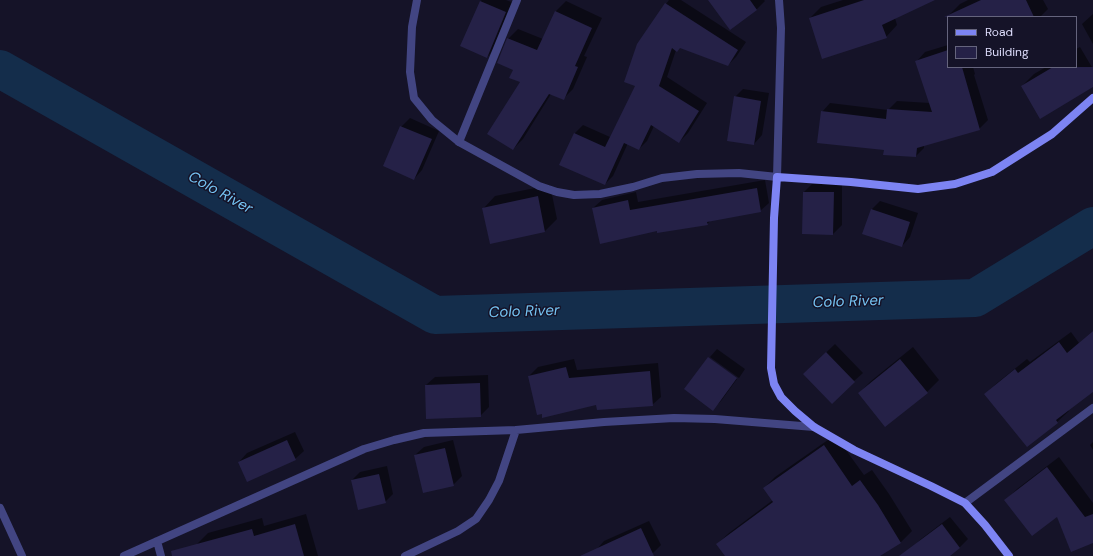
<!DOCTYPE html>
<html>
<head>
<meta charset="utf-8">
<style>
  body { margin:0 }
  #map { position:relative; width:1093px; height:556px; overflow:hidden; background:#151328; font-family:"DM Sans",sans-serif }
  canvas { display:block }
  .legend { position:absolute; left:947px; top:16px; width:130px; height:52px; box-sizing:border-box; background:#151328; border:1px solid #65647d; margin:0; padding:5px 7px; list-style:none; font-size:12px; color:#deddfc }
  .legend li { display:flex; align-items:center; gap:8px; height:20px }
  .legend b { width:20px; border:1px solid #65647d }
</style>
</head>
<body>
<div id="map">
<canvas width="1093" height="556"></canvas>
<ul class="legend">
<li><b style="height:5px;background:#7d84f3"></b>Road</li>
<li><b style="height:11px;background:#252147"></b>Building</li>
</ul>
</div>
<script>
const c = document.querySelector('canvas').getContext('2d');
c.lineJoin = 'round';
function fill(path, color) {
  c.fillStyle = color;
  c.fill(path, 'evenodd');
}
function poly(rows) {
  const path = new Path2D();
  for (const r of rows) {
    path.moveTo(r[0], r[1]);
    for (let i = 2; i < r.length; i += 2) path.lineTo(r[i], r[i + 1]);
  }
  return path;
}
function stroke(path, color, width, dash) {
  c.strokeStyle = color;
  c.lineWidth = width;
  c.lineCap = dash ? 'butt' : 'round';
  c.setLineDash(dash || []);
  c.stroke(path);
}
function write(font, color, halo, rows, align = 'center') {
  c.font = font + ' "DM Sans",sans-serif';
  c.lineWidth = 3;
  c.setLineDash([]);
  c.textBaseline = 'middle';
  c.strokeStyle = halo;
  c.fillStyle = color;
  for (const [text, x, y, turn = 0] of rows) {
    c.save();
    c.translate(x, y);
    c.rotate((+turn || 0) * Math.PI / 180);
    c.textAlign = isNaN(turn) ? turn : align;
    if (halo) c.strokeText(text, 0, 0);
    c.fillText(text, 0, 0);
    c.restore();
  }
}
fill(poly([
  [482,0,506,0,514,3,495,49,487,57,480,1],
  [669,0,681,0,746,42,736,57,728,65,680,47,676,50,667,77,707,103,688,133,679,142,654,126,647,141,639,149,628,143,613,176,605,184,561,164,575,133,583,125,610,137,636,86,666,4],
  [709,0,764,0,765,1,757,9,730,29],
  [843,0,924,0,895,18,897,25,886,37,810,18,821,7],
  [968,0,1043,0,1048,9,1040,17,948,17,948,16,960,4],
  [566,1,602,18,584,56,587,57,573,89,563,99,551,94,523,139,513,149,522,82,514,69,508,39,518,29,543,39,556,11],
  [1093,14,1093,44,1082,24],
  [948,45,948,67,973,67,975,74,974,75,988,120,979,129,924,145,924,148,916,156,885,149,822,112,830,103,888,110,897,101,930,103,917,61,925,52],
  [1080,47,1093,69,1093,83,1022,86,1034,74,1046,67,1076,67,1076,49],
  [743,89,769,93,762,135,754,144,735,97],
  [410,118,439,131,422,170,414,179,401,127],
  [765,180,769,203,760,211,710,221,707,224,658,230,593,208,602,200,636,192,638,202],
  [812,184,842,184,842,225,833,234,803,233,804,192],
  [550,185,557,219,545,231,490,243,483,209,495,196],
  [880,201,918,213,910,237,902,246,871,210],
  [1093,331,1093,391,1068,410,1069,411,1057,422,985,394,997,383,1027,359,1030,362,1071,332,1079,343],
  [835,344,863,373,854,381,804,374],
  [913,347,939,380,927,392,859,393,871,381],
  [717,349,745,369,739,378,710,357],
  [709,358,737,379,721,401,713,409],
  [574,359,577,370,658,363,661,397,652,405,597,404,529,376,538,367],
  [488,375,489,407,480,416,426,385,435,377],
  [295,432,304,451,295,459,239,462,247,453],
  [835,435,864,475,872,470,889,494,912,531,901,542,878,556,726,556,717,544,729,533,773,500,764,488,775,477],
  [453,440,462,476,453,485,415,455,424,447],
  [1093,442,1093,450,1090,445],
  [1059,457,1093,503,1093,542,1058,515,1006,500,1017,489],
  [387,466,393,494,385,502,352,480,360,472],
  [306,514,318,556,200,556,197,544,208,533,262,518,264,526],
  [950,517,968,539,959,548,949,556,920,556,913,547,921,539],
  [649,521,661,545,652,554,647,556,599,556,596,550,604,541]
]), '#0007');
stroke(poly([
  [0,69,435,315,975,298,1093,226]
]), '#142d4b', 38);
fill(poly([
  [708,0,750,0,757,10,730,30],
  [864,0,935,0,882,25,887,38,822,59,809,18],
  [981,0,1026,0,1034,17,944,17],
  [480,1,506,12,487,58,460,46],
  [665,3,738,50,728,66,680,48,677,52,672,48,659,86,699,111,679,143,651,125,639,150,624,143,605,185,559,165,574,133,605,147,635,86,624,82,637,44],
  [555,11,592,28,575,66,578,67,564,100,549,94,513,150,487,134,520,82,509,78,513,70,497,63,507,38,537,50],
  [948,50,948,67,962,67,980,130,917,148,916,157,883,155,884,150,817,143,821,111,886,119,887,109,932,112,915,61],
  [1053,67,1093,67,1093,87,1040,119,1021,86],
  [734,96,761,101,754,145,727,141],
  [400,126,432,139,414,180,383,166],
  [757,188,761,212,707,222,708,225,657,233,657,231,600,244,592,208,628,200,630,210],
  [803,192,834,192,833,235,802,234],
  [538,196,545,232,490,244,482,208],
  [871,209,910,222,902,247,862,234],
  [1093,331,1093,392,1056,420,1058,423,1027,447,984,394,1015,369,1018,373,1059,342,1067,353],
  [826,352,855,382,832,404,803,374],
  [708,357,737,378,713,411,684,389],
  [900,359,928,393,885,427,858,393],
  [566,367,569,378,650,371,653,406,597,410,596,405,542,418,542,414,537,415,528,376],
  [480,383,481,417,426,419,425,385],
  [287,440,296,460,247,482,238,462],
  [824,445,852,486,860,480,878,505,901,543,880,556,725,556,716,544,773,502,763,488],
  [445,448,454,486,423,493,414,455],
  [1047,467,1085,517,1093,514,1093,543,1071,552,1057,517,1032,536,1004,500],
  [379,474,386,503,358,510,351,480],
  [295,524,304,556,172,556,171,551,252,529,254,536],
  [942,524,960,548,950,556,899,556],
  [641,528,654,556,580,556]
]), '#252147');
stroke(poly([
  [459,142,517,0]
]), '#424582', 8);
stroke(poly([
  [417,0,412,27,410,72,414,98,432,120,459,142,539,186,557,192,574,195,600,194,633,187,662,178,697,174,739,173,777,177,781,28,779,0],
  [965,503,1093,408],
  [0,508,22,556],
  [157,541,161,556],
  [124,556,364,449,394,440,424,433,516,430,604,422,674,418,715,419,814,427],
  [405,556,458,531,476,519,489,500,499,481,516,430]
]), '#424582', 8);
stroke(poly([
  [1009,556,985,525,965,503,931,486,854,450,814,427,795,411,781,397,774,384,771,368,774,218,777,177,851,182,918,189,955,184,992,172,1052,134,1093,98]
]), '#7d84f3', 8);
write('italic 15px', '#75c3f2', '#151328', [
  ["Colo River",220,193,29],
  ["Colo River",848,302,-2],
  ["Colo River",524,312,-2]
]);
</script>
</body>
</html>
